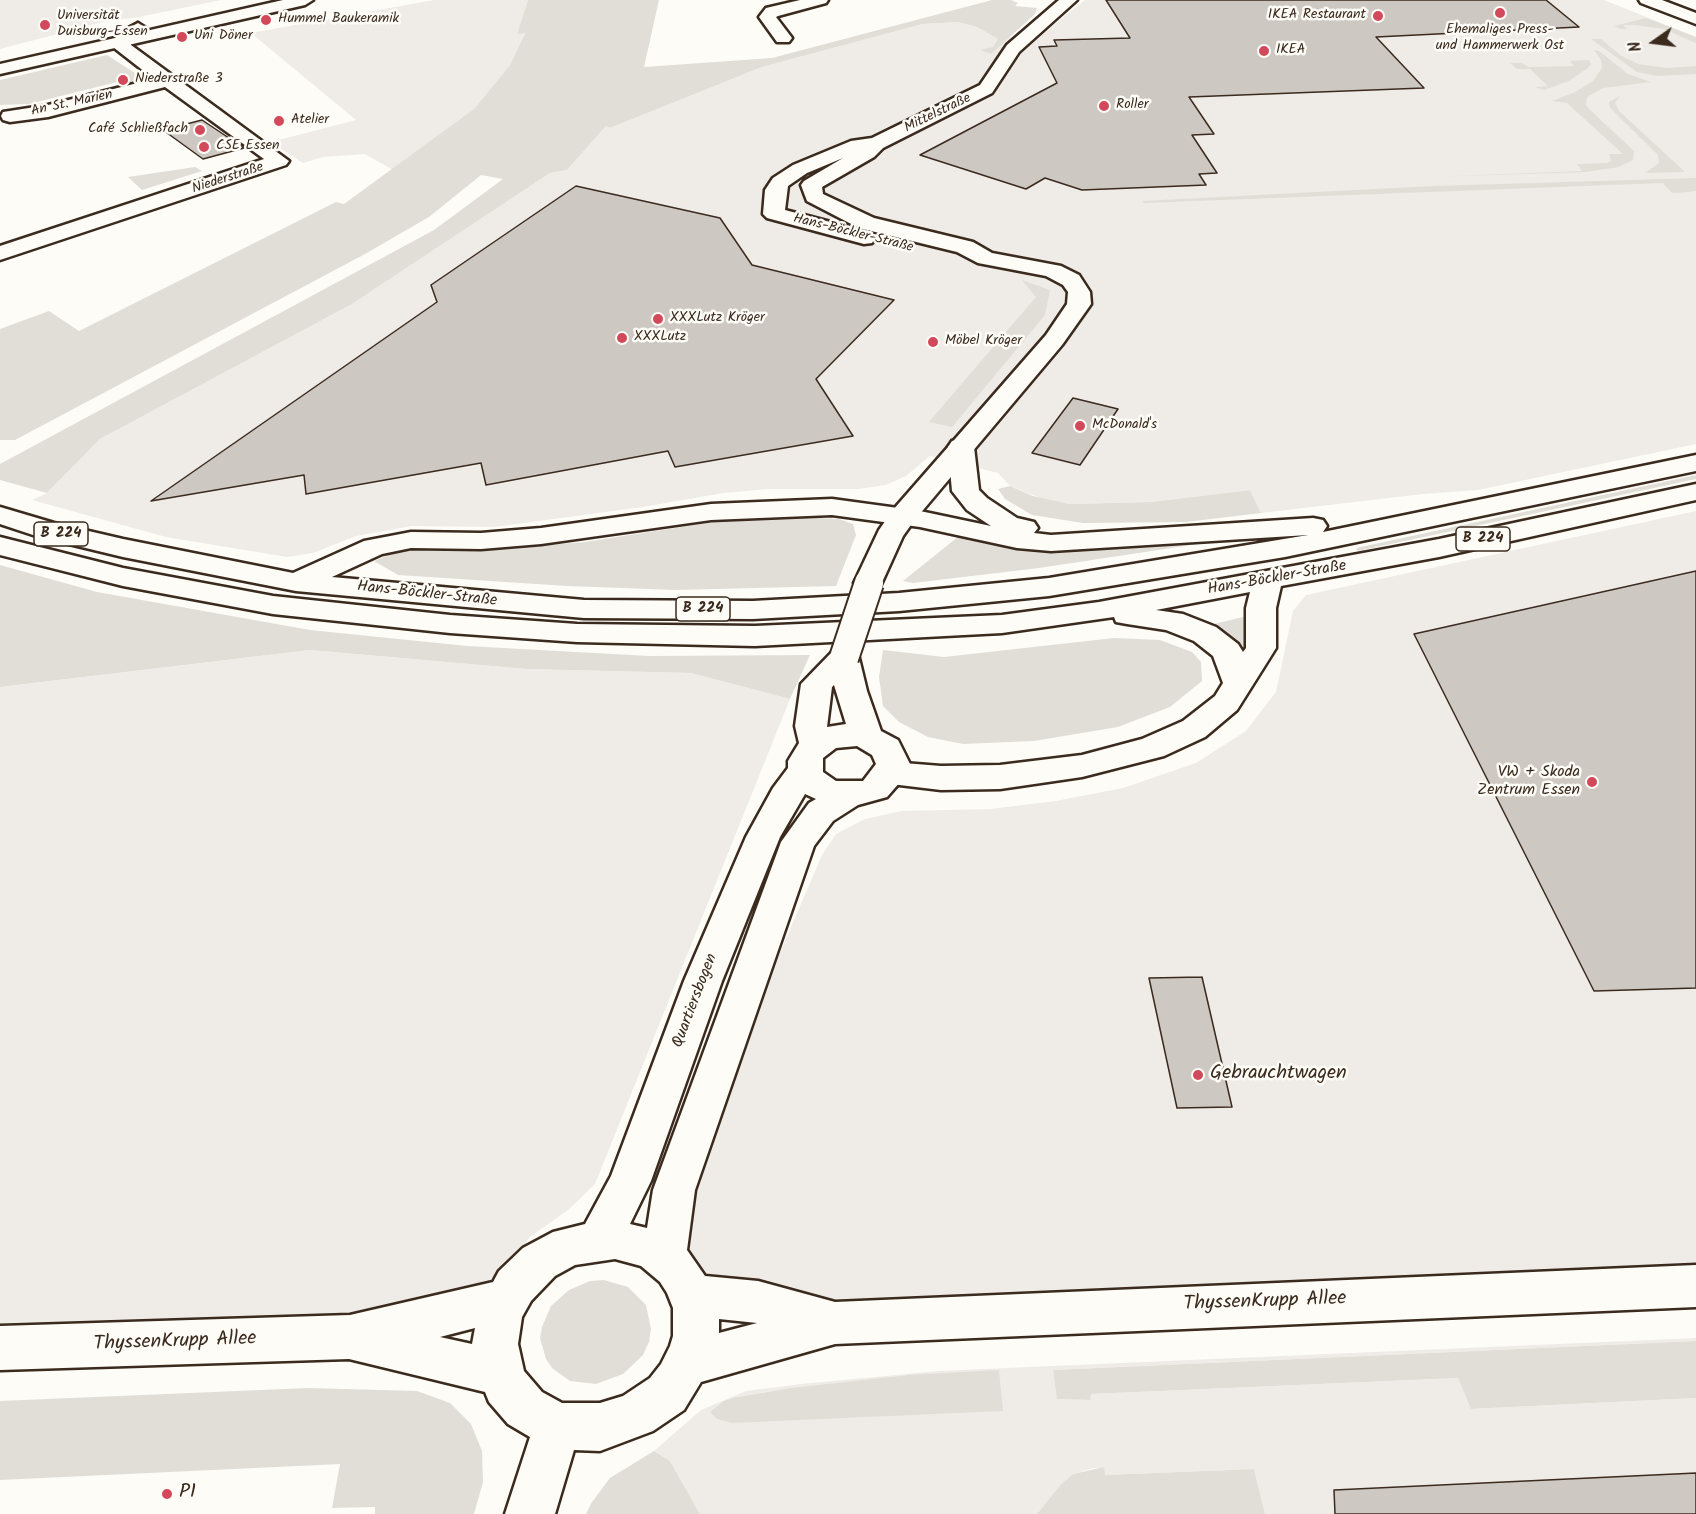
<!DOCTYPE html>
<html>
<head>
<meta charset="utf-8">
<style>
  body { margin:0 }
  #map { position:relative; width:1696px; height:1514px; overflow:hidden; background:#fdfcf7; font-family:Kalam,sans-serif }
  canvas { display:block }
  .north { position:absolute; left:1624px; top:12px; width:60px; height:60px; -webkit-text-stroke:4px #fdfcf7; paint-order:stroke; rotate:256deg; font-size:16px; font-weight:700; line-height:24px; text-align:center; color:#3b2a1e }
  .north::after { content:''; display:block; margin:auto; width:21px; height:27px; background:#3b2a1e; clip-path:polygon(50% 0,100% 100%,50% 72%,0 100%) }
</style>
</head>
<body>
<div id="map">
<canvas width="1696" height="1514"></canvas>
<div class="north">N</div>
</div>
<script>
const c = document.querySelector('canvas').getContext('2d');
c.lineJoin = 'round';
function fill(path, color) {
  c.fillStyle = color;
  c.fill(path, 'evenodd');
}
function poly(rows) {
  const path = new Path2D();
  for (const r of rows) {
    path.moveTo(r[0], r[1]);
    for (let i = 2; i < r.length; i += 2) path.lineTo(r[i], r[i + 1]);
  }
  return path;
}
function stroke(path, color, width, dash) {
  c.strokeStyle = color;
  c.lineWidth = width;
  c.lineCap = dash ? 'butt' : 'round';
  c.setLineDash(dash || []);
  c.stroke(path);
}
function write(font, color, halo, rows, align = 'center') {
  c.font = font + ' Kalam,sans-serif';
  c.lineWidth = 5;
  c.setLineDash([]);
  c.textBaseline = 'middle';
  c.strokeStyle = halo;
  c.fillStyle = color;
  for (const [text, x, y, turn = 0] of rows) {
    c.save();
    c.translate(x, y);
    c.rotate((+turn || 0) * Math.PI / 180);
    c.textAlign = isNaN(turn) ? turn : align;
    if (halo) c.strokeText(text, 0, 0);
    c.fillText(text, 0, 0);
    c.restore();
  }
}
fill(poly([
  [0,0,221,0,139,17,103,22,0,49],
  [434,0,528,0,517,34,525,32,510,65,474,109,393,170,365,154,323,157,303,163,271,142,356,120,251,33],
  [1085,0,1604,0,1696,37,1696,444,1478,490,1423,494,1261,513,1250,490,1151,502,1069,504,1051,502,1010,486,998,473,930,456,906,476,886,485,858,489,768,489,723,493,643,507,494,527,412,526,356,536,313,553,287,557,166,537,32,500,47,493,100,439,352,304,550,173,567,170,606,126,610,128,762,67,923,24,958,22,977,27,998,39,996,45,989,49,991,54,1009,37,1032,42],
  [1696,511,1696,1277,836,1319,699,1284,688,1266,676,1194,822,855,836,834,865,819,902,811,990,809,1056,801,1123,788,1196,763,1246,731,1276,692,1293,611,1306,595],
  [310,650,526,669,691,673,790,699,595,1184,568,1210,530,1237,499,1279,440,1295,352,1325,0,1337,0,687],
  [1696,1338,1696,1341,1053,1370,1058,1399,1089,1400,1090,1394,1459,1378,1471,1409,1696,1398,1696,1514,1265,1514,1254,1469,1104,1475,1104,1468,1094,1468,1073,1474,1061,1484,1037,1514,700,1514,670,1461,654,1451,701,1410,746,1391,801,1384,938,1371],
  [908,1375,750,1421,731,1423,717,1419,710,1412,737,1397,771,1391]
]), '#efece7');
fill(poly([
  [528,0,659,0,644,67,772,58,992,0,1011,0,1018,3,1015,6,1037,8,1035,14,991,54,980,50,993,47,998,39,977,27,958,22,923,24,762,67,610,128,606,126,567,170,550,173,352,304,100,439,47,493,0,480,0,464,434,230,503,179,481,175,429,217,365,254,15,440,0,440,0,329,49,311,79,331,336,202,344,204,474,109,510,65,525,33,517,34],
  [1646,18,1696,37,1696,43,1664,29,1635,25,1623,25,1627,29,1621,29,1614,26],
  [1591,39,1601,39,1620,55,1638,64,1666,68,1696,66,1696,74,1657,76,1637,72],
  [1594,50,1599,51,1628,74,1651,82,1603,88,1587,97,1586,105,1590,110,1634,151,1633,160,1619,167,1586,172,1430,177,1582,171,1577,164,1607,163,1611,161,1609,154,1623,154,1567,103,1552,101,1575,92,1593,81,1602,68,1601,60],
  [107,55,146,80,128,84,117,82,29,104,0,105,0,80],
  [1589,60,1591,64,1588,68,1569,81,1544,90,1535,87,1548,86,1530,69,1517,69,1510,63,1522,63,1528,67,1574,66,1570,61],
  [1620,96,1615,103,1619,111,1685,172,1645,173,1659,163,1658,155,1610,108,1609,102],
  [195,167,202,171,142,190,128,177],
  [1696,178,1696,191,1678,193,1672,193,1663,183,1144,203,1142,201,1433,186],
  [1022,280,1050,290,1045,315,952,427,929,422,1036,297],
  [1696,475,1696,479,1358,551,1356,548],
  [1010,486,1033,496,1069,504,1151,502,1250,490,1261,513,1186,522,1083,523,1032,515,1005,499,998,489],
  [785,516,839,519,853,524,856,535,836,586,676,590,567,586,398,575,374,561,399,551,417,547,497,549,585,542,739,518],
  [959,536,1013,549,1056,552,1139,547,1194,540,1198,544,1039,568,913,583,903,581],
  [0,565,97,592,310,630,467,646,649,656,810,655,790,699,691,673,526,669,310,650,0,687],
  [1247,616,1247,649,1241,649,1229,635,1210,625],
  [1114,638,1160,640,1192,652,1201,662,1202,681,1170,707,1118,727,1034,741,963,744,928,737,899,722,883,706,879,677,883,650,944,657],
  [604,1280,628,1287,646,1305,651,1329,649,1342,643,1355,623,1374,596,1384,570,1381,552,1368,546,1359,540,1338,542,1327,551,1306,569,1290,590,1281],
  [1696,1341,1696,1398,1471,1409,1458,1378,1091,1394,1090,1400,1057,1399,1053,1370],
  [999,1370,1003,1411,731,1423,717,1419,710,1412,724,1401,737,1397,791,1388,908,1375],
  [308,1388,417,1391,450,1403,471,1424,482,1451,483,1482,474,1514,375,1514,375,1507,332,1508,340,1464,0,1480,0,1401],
  [654,1451,670,1461,700,1514,586,1514,592,1502,610,1478],
  [1104,1467,1105,1475,1254,1469,1265,1514,1037,1514,1061,1484,1073,1474]
]), '#e1ded7');
const building = poly([
  [1106,0,1546,0,1579,27,1376,37,1424,88,1189,97,1214,134,1192,135,1217,173,1199,174,1206,185,1082,190,1045,178,1026,189,920,155,1057,83,1039,47,1057,46,1054,40,1130,38,1106,0],
  [202,120,244,148,203,159,163,130,202,120],
  [576,186,720,218,752,265,894,300,816,379,853,436,675,467,668,451,486,485,481,463,306,494,304,475,151,501,437,302,431,285,576,186],
  [1073,398,1118,409,1080,465,1032,453,1073,398],
  [1696,571,1696,988,1594,991,1414,634,1696,571],
  [1202,977,1232,1107,1177,1108,1149,978,1202,977],
  [1696,1473,1696,1514,1335,1514,1334,1490,1696,1473]
]);
fill(building, '#cdc8c2');
stroke(building, '#3b2a1e', 1.5);
const minor = poly([
  [800,0,828,0,826,3,778,16,776,17,792,38,789,42,777,42,759,17,766,8,800,0],
  [1059,0,1077,0,1019,52,992,93,883,148,874,157,822,187,823,194,874,218,973,242,992,253,1061,266,1079,275,1090,292,1091,304,1062,345,913,522,903,536,879,589,869,592,859,589,854,583,879,530,893,510,1046,335,1067,304,1068,292,1063,285,1046,276,978,263,957,252,859,228,807,201,801,185,804,181,843,158,807,173,788,186,785,210,872,233,875,238,872,243,864,244,767,218,763,214,765,190,773,178,793,165,851,141,872,138,980,85,1007,45,1059,0],
  [138,23,146,28,131,40,131,45,289,161,286,165,0,260,0,246,264,159,165,87,48,117,10,122,3,120,1,116,3,112,48,105,154,79,113,47,117,34,138,23],
  [844,648,855,651,859,658,867,691,881,731,898,740,910,764,908,773,887,797,858,805,833,821,814,846,695,1190,687,1250,705,1276,758,1281,835,1302,1696,1265,1696,1307,835,1344,701,1382,684,1410,653,1431,600,1451,574,1450,555,1514,505,1514,530,1437,508,1424,489,1402,485,1392,349,1359,0,1370,0,1326,350,1315,493,1282,499,1271,523,1248,553,1232,585,1224,611,1176,684,981,746,837,773,788,788,768,788,761,799,743,795,726,801,684,833,651,844,648],
  [834,685,846,724,827,727,832,687,834,685],
  [857,746,872,755,876,764,863,781,836,781,823,772,823,758,836,748,857,746],
  [805,794,816,799,809,803,781,842,653,1190,647,1228,630,1224,651,1181,722,981,780,837,805,794],
  [615,1259,641,1266,660,1282,667,1293,673,1308,673,1336,670,1346,661,1364,650,1378,623,1396,600,1403,562,1403,542,1392,524,1371,518,1344,522,1317,531,1301,555,1276,575,1265,615,1259],
  [719,1319,757,1323,719,1333,719,1319],
  [475,1328,472,1344,440,1337,475,1328]
]);
const major = poly([
  [283,0,313,0,305,5,0,74,0,64,283,0],
  [1639,0,1662,0,1696,13,1696,24,1641,3,1639,0],
  [961,439,970,441,974,447,979,490,987,498,1017,518,1034,522,1038,528,1034,533,1051,535,1313,518,1323,520,1327,526,1323,532,1696,455,1696,471,1285,557,1049,596,899,611,753,619,584,618,296,591,123,557,36,536,0,524,0,507,54,523,123,539,293,573,364,541,411,532,481,533,541,528,711,504,832,499,920,511,991,526,967,510,952,491,948,447,952,441,961,439],
  [832,515,920,527,1017,548,1051,551,1308,535,1049,578,899,593,753,601,584,600,332,577,382,554,411,548,481,549,541,544,711,520,832,515],
  [1696,484,1696,500,1439,557,1281,586,1276,608,1276,648,1237,710,1205,737,1164,756,1082,777,1000,789,941,790,891,784,879,781,874,773,879,765,891,762,941,766,1000,765,1082,755,1142,739,1183,721,1215,696,1223,683,1213,656,1194,641,1166,630,1127,624,1116,622,1114,617,1002,633,755,646,577,642,450,633,273,614,123,586,0,555,0,537,123,568,273,596,450,615,577,624,755,626,1002,615,1099,602,1439,539,1696,484],
  [1250,592,1246,608,1246,648,1243,652,1238,644,1216,627,1183,614,1156,610,1250,592]
]);
stroke(minor, '#3b2a1e', 5);
stroke(major, '#3b2a1e', 5);
fill(minor, '#fdfcf7');
fill(major, '#fdfcf7');
const minorBridge = poly([
  [844,658,869,583]
]);
stroke(minorBridge, '#3b2a1e', 32, []);
stroke(minorBridge, '#fdfcf7', 28);
for (const [x, y, r, color] of [
  [1500,13,6,"#d1495b"],
  [1378,16,6,"#d1495b"],
  [266,20,6,"#d1495b"],
  [45,25,6,"#d1495b"],
  [182,37,6,"#d1495b"],
  [1264,51,6,"#d1495b"],
  [123,80,6,"#d1495b"],
  [1104,106,6,"#d1495b"],
  [279,121,6,"#d1495b"],
  [200,130,6,"#d1495b"],
  [204,147,6,"#d1495b"],
  [658,319,6,"#d1495b"],
  [622,338,6,"#d1495b"],
  [933,342,6,"#d1495b"],
  [1080,426,6,"#d1495b"],
  [1592,782,6,"#d1495b"],
  [1198,1075,6,"#d1495b"],
  [167,1494,6,"#d1495b"]
]) {
  const dot = new Path2D();
  dot.arc(x, y, r, 0, 2 * Math.PI);
  c.fillStyle = color;
  c.fill(dot);
  stroke(dot, '#fdfcf7', 2);
}
write('14px', '#3b2a1e', '#fdfcf7', [
  ["IKEA Restaurant",1366,16,"right"],
  ["Universität",57,17],
  ["Duisburg-Essen",57,33],
  ["Hummel Baukeramik",278,20],
  ["Ehemaliges Press-",1500,31,"center"],
  ["und Hammerwerk Ost",1500,47,"center"],
  ["Uni Döner",194,37],
  ["IKEA",1276,51],
  ["Niederstraße 3",135,80],
  ["Roller",1116,106],
  ["Atelier",291,121],
  ["Café Schließfach",188,130,"right"],
  ["CSE Essen",216,147],
  ["XXXLutz Kröger",670,319],
  ["XXXLutz",634,338],
  ["Möbel Kröger",945,342],
  ["McDonald's",1092,426]
], 'left');
write('14px', '#3b2a1e', '#fdfcf7', [
  ["An St. Marien",72,104,-12],
  ["Mittelstraße",938,114,-26],
  ["Niederstraße",228,179,-18],
  ["Hans-Böckler-Straße",853,234,14]
]);
for (const [x, y, w] of [
  [61,534,54],
  [1483,539,54],
  [703,609,54]
]) {
  const box = new Path2D();
  box.roundRect(x - w / 2, y - 12, w, 24, 4.5);
  c.fillStyle = '#fdfcf7';
  c.fill(box);
  stroke(box, '#3b2a1e', 1.5);
}
write('bold 15px', '#3b2a1e', null, [
  ["B 224",61,534],
  ["B 224",1483,539],
  ["B 224",703,609]
]);
write('16px', '#3b2a1e', '#fdfcf7', [
  ["Hans-Böckler-Straße",1277,579,-10],
  ["Hans-Böckler-Straße",427,595,6],
  ["Quartiersbogen",696,1001,-69]
]);
write('16px', '#3b2a1e', '#fdfcf7', [
  ["VW + Skoda",1580,773],
  ["Zentrum Essen",1580,791]
], 'right');
write('20px', '#3b2a1e', '#fdfcf7', [
  ["Gebrauchtwagen",1210,1075],
  ["P1",179,1494]
], 'left');
write('20px', '#3b2a1e', '#fdfcf7', [
  ["ThyssenKrupp Allee",1265,1303,-2],
  ["ThyssenKrupp Allee",175,1343,-2]
]);
</script>
</body>
</html>
